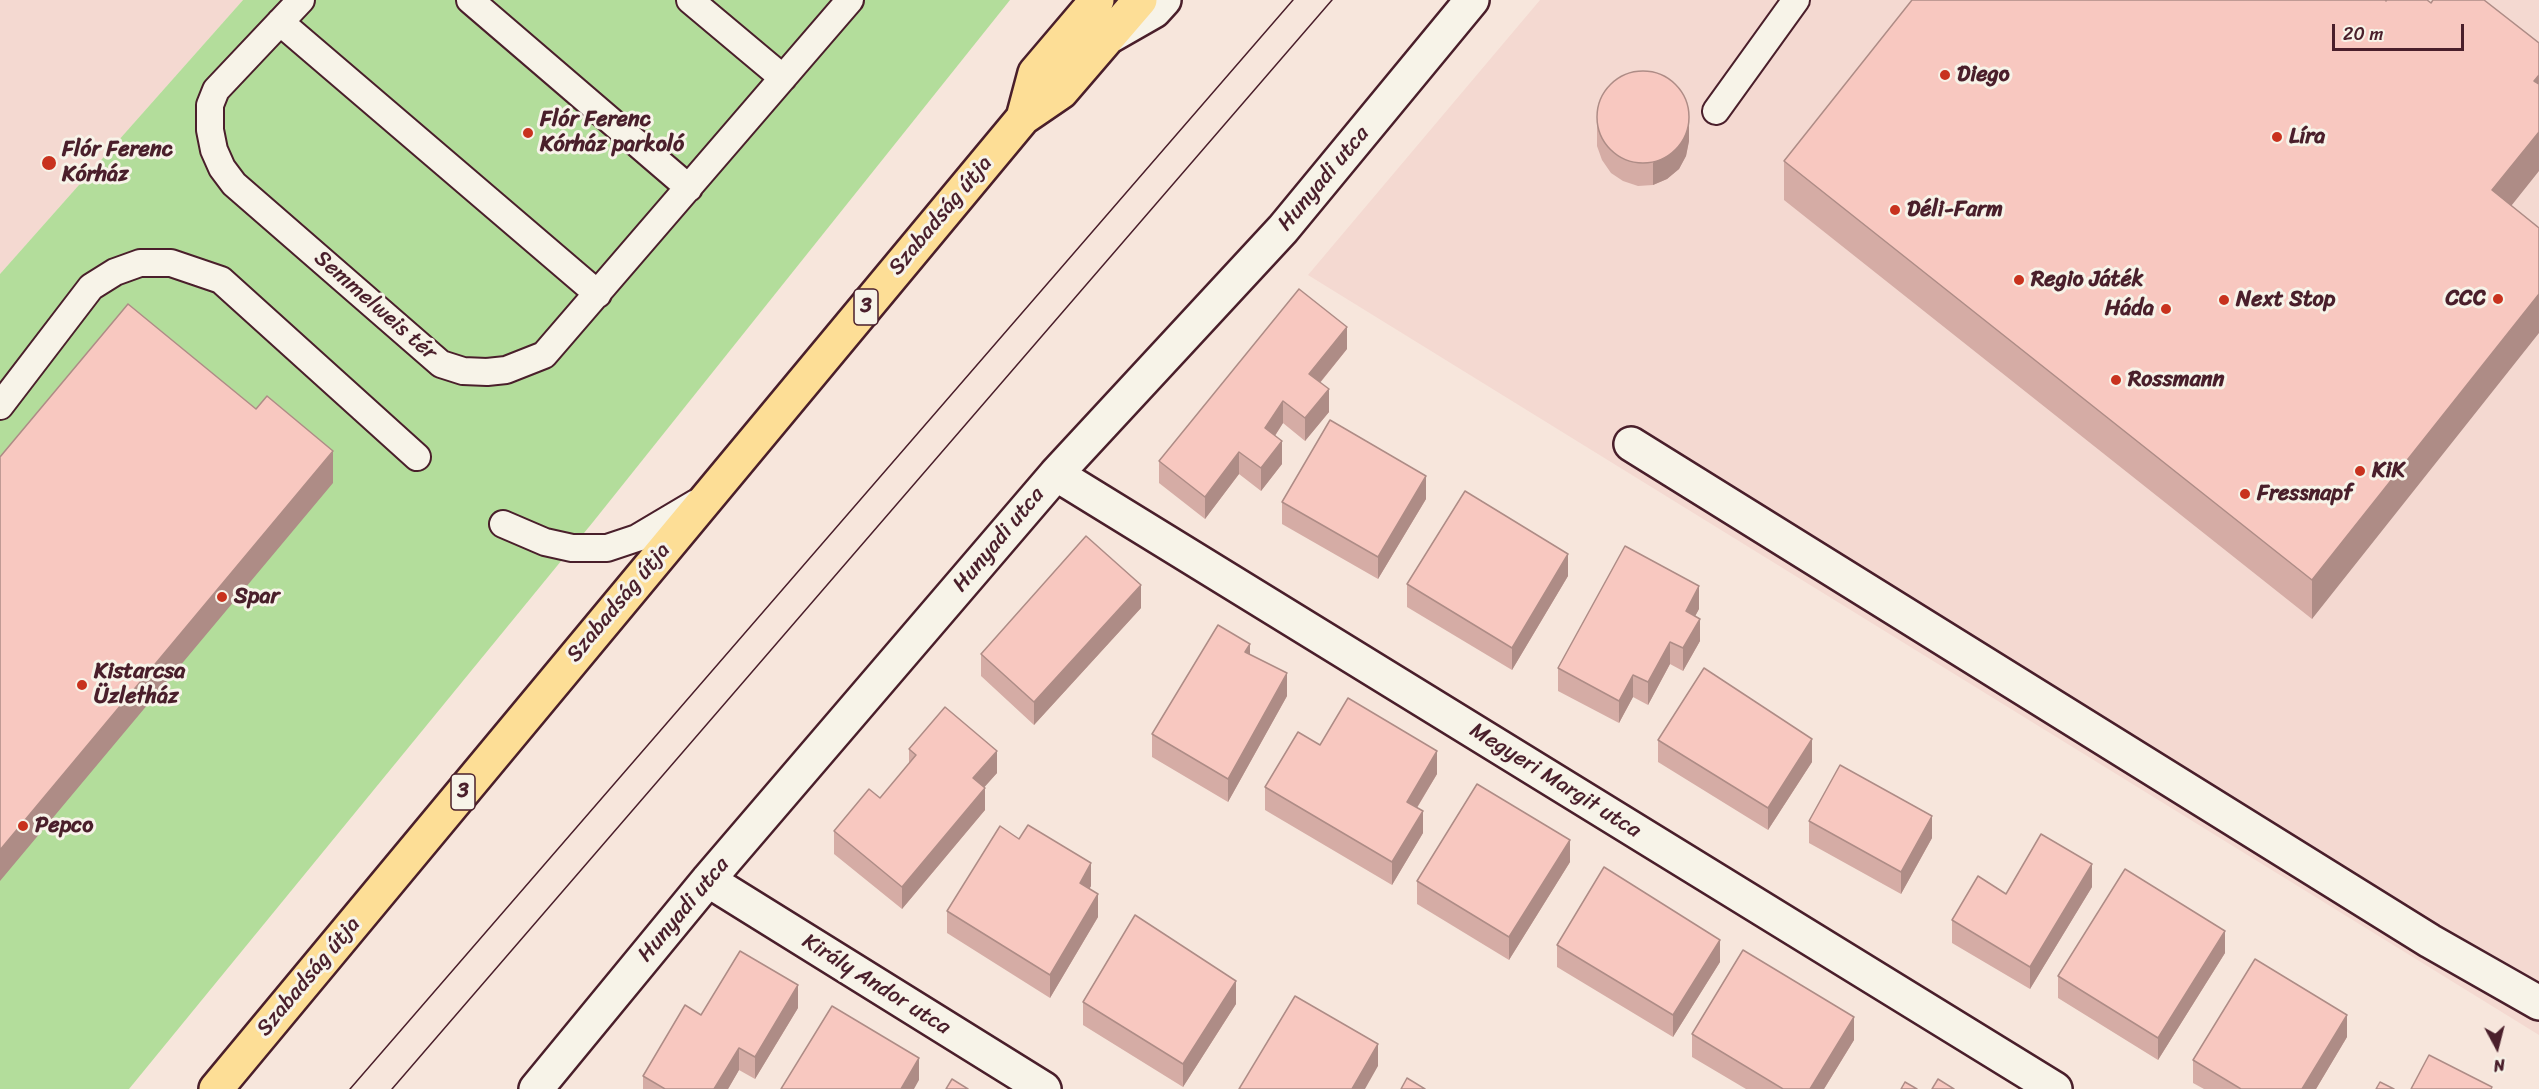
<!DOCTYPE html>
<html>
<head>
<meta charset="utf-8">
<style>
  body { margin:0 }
  #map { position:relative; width:2539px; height:1089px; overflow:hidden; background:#f7e6dc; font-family:Sriracha,sans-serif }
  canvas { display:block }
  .north { position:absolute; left:2467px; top:1017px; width:60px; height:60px; -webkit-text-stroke:4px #f7f3e8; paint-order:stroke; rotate:173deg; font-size:16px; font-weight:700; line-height:24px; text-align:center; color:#4a1f2b }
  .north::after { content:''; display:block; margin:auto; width:21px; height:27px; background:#4a1f2b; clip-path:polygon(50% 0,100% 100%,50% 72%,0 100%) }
  .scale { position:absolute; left:2332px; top:24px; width:132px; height:27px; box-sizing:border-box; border:3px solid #4a1f2b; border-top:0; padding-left:8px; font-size:18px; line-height:21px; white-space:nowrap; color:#4a1f2b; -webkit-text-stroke:4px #f7f3e8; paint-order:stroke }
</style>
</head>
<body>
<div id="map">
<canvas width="2539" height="1089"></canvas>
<div class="north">N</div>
<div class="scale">20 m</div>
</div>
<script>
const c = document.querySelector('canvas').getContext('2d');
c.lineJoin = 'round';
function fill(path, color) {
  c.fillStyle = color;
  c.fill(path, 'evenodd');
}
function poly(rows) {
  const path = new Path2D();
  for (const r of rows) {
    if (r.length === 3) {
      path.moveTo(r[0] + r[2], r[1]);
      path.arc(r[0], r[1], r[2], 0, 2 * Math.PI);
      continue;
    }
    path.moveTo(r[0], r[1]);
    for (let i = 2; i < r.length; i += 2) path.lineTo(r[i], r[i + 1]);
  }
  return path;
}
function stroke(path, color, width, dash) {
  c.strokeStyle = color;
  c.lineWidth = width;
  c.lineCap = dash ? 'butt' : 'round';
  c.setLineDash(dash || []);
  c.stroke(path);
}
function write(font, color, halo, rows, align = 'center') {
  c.font = font + ' Sriracha,sans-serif';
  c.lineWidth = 6;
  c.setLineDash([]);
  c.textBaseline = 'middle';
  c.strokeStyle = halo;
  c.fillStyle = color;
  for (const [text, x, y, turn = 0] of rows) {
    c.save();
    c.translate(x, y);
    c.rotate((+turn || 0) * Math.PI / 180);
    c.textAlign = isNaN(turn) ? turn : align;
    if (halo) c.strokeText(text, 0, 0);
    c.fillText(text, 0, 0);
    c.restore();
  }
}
fill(poly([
  [0,0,243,0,0,274],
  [1540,0,2539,0,2539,1035,1308,275]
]), '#f4d9d1');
fill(poly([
  [243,0,1010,0,593,522,129,1089,0,1089,0,274]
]), '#b3dd9b');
const lane = poly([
  [301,0,216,90,210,105,210,130,214,150,222,168,234,184,441,364,463,371,487,372,506,370,544,355,850,0],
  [470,0,689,188],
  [690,0,783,78],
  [280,22,598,294],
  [1716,111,1796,0],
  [0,406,91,287,115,272,140,263,171,263,221,280,417,457],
  [503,524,545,542,572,548,607,548,637,538,696,503]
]);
const street = poly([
  [1112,35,1154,11,1164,0],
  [1631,444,2430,941,2539,1003],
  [1056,474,2055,1089],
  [708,880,1044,1089],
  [536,1089,708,880,1056,474,1283,229,1472,0]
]);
const primary = poly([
  [1023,118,1035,73,1097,0],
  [216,1089,1023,118,1061,92,1140,0]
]);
stroke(lane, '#4a1f2b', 30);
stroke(street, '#4a1f2b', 38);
stroke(primary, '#4a1f2b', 38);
stroke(lane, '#f7f3e8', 26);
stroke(street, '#f7f3e8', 33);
stroke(primary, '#fdde96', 33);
stroke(poly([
  [350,1089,1293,0],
  [392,1089,1332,0]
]), '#4a1f2b', 1.5);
fill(poly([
  [1597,124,1689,141,1686,156,1679,169,1667,179,1653,185,1638,186,1623,181,1611,173,1602,160,1597,146],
  [1784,161,2511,206,2312,619,1784,200],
  [1347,349,1320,383,1329,412,1305,441,1283,423,1275,436,1282,464,1261,491,1239,474,1205,519,1159,483,1159,461],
  [1426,499,1378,579,1282,524,1282,502],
  [1568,576,1512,670,1407,607,1407,584],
  [1141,608,1034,725,981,676,981,654],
  [1699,609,1695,616,1700,641,1683,671,1670,664,1648,705,1633,697,1619,723,1558,691,1558,668],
  [1250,654,1287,696,1228,802,1152,757,1152,734],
  [1658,740,1812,762,1768,830,1658,762],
  [1320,745,1437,774,1417,808,1423,833,1392,885,1265,810,1265,787],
  [909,749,997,773,984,787,985,810,902,909,834,854,834,831,880,798,909,763],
  [1809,821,1932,838,1901,894,1809,843],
  [1570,862,1509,960,1417,904,1417,881],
  [1091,886,1089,889,1098,917,1050,998,947,933,947,911],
  [2092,887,2030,989,1952,943,1952,920,2006,894],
  [1557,945,1720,962,1673,1037,1557,967],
  [2225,953,2158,1060,2058,998,2058,976],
  [1083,1002,1236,1004,1183,1087,1083,1025],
  [798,1008,755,1079,739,1070,728,1089,643,1089,643,1076],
  [1692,1034,1854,1040,1824,1089,1746,1089,1692,1057],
  [2347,1037,2316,1089,2204,1089,2193,1083,2193,1060]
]), '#d5aca5');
fill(poly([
  [2539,75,2539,114,2534,81],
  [1689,119,1689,141,1686,156,1679,169,1667,179,1653,185,1653,163],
  [2539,132,2539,171,2492,230,2492,190],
  [2539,294,2539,333,2312,619,2312,580],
  [1347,327,1347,349,1309,396,1309,374],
  [1329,389,1329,412,1305,441,1305,418],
  [1283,401,1283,423,1265,451,1265,428],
  [1282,441,1282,464,1261,491,1261,468],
  [333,451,333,483,0,881,0,850],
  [1239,452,1239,474,1205,519,1205,497],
  [1426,476,1426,499,1378,579,1378,557],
  [1568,554,1568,576,1512,670,1512,648],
  [1141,585,1141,608,1034,725,1034,702],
  [1699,586,1699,609,1686,633,1686,611],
  [1700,619,1700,641,1683,671,1683,648],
  [1670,642,1670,664,1648,705,1648,682],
  [1250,644,1250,666,1245,652],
  [1287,673,1287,696,1228,802,1228,779],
  [1633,675,1633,697,1619,723,1619,701],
  [1812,739,1812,762,1768,830,1768,808],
  [997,751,997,773,973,800,973,778],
  [1437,751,1437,774,1407,824,1407,802],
  [985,788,985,810,902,909,902,887],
  [1423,811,1423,833,1392,885,1392,862],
  [1932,816,1932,838,1901,894,1901,872],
  [1570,840,1570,862,1509,960,1509,937],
  [1091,863,1091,886,1080,906,1080,883],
  [2092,864,2092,887,2030,989,2030,967],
  [1098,894,1098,917,1050,998,1050,975],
  [2225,931,2225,953,2158,1060,2158,1038],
  [1720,940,1720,962,1673,1037,1673,1015],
  [1236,981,1236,1004,1183,1087,1183,1064],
  [798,985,798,1008,755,1079,755,1057],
  [2347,1015,2347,1037,2316,1089,2302,1089],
  [1854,1017,1854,1040,1824,1089,1810,1089],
  [1378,1044,1378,1066,1365,1089,1352,1089],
  [739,1048,739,1070,728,1089,714,1089],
  [919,1058,919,1080,914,1089,901,1089]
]), '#ae8c86');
const building = poly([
  [1912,0,2385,0,2386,1,2387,0,2427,0,2431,3,2433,0,2484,0,2539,43,2539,75,2534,81,2539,84,2539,132,2492,190,2539,228,2539,294,2312,580,1784,161,1912,0],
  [1643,117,46],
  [1299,289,1347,327,1309,374,1329,389,1305,418,1283,401,1265,428,1282,441,1261,468,1239,452,1205,497,1159,461,1299,289],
  [128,304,256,409,267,396,333,451,0,850,0,457,128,304],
  [1330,420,1426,476,1378,557,1282,502,1330,420],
  [1465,491,1568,554,1512,648,1407,584,1465,491],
  [1086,536,1141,585,1034,702,981,654,1086,536],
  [1625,546,1699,586,1686,611,1700,619,1683,648,1670,642,1648,682,1633,675,1619,701,1558,668,1625,546],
  [1218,625,1250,644,1245,652,1287,673,1228,779,1152,734,1218,625],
  [1704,668,1812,739,1768,808,1658,740,1704,668],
  [1348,698,1437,751,1407,802,1423,811,1392,862,1265,787,1298,732,1320,745,1348,698],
  [945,707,997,751,973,778,985,788,902,887,834,831,869,789,880,798,916,755,909,749,945,707],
  [1840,765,1932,816,1901,872,1809,821,1840,765],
  [1477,784,1570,840,1509,937,1417,881,1477,784],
  [1028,825,1091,863,1080,883,1098,894,1050,975,947,911,1000,826,1019,839,1028,825],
  [2041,834,2092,864,2030,967,1952,920,1978,876,2006,894,2041,834],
  [1604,867,1720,940,1673,1015,1557,945,1604,867],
  [2125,869,2225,931,2158,1038,2058,976,2125,869],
  [1135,915,1236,981,1183,1064,1083,1002,1135,915],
  [1743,950,1854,1017,1810,1089,1783,1089,1692,1034,1743,950],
  [740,951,798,985,755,1057,739,1048,714,1089,665,1089,643,1076,685,1005,701,1015,740,951],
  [2255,959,2347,1015,2302,1089,2241,1089,2193,1060,2255,959],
  [1295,996,1378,1044,1352,1089,1239,1089,1295,996],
  [832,1006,919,1058,901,1089,781,1089,832,1006],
  [2429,1055,2492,1087,2491,1089,2411,1089,2429,1055],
  [1407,1078,1425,1089,1401,1089,1407,1078],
  [952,1079,968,1089,946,1089,952,1079],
  [1938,1079,1954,1089,1932,1089,1938,1079],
  [1905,1082,1917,1089,1901,1089,1905,1082],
  [2380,1082,2394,1089,2376,1089,2380,1082]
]);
fill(building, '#f8c8c0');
stroke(building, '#ae8c86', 1.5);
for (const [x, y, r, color] of [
  [1945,75,6,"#c8321e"],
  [528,133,6,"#c8321e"],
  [2277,137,6,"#c8321e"],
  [49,163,8,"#c8321e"],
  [1895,210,6,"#c8321e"],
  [2019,280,6,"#c8321e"],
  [2498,299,6,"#c8321e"],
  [2224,300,6,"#c8321e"],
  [2166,309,6,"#c8321e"],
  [2116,380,6,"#c8321e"],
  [2360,471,6,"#c8321e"],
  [2245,494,6,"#c8321e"],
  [222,597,6,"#c8321e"],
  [82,685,6,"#c8321e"],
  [23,826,6,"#c8321e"]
]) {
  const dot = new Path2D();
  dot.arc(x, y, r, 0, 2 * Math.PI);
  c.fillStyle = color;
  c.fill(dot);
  stroke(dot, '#f7f3e8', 2);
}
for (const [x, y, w] of [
  [866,307,24],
  [463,792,24]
]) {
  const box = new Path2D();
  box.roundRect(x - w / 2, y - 18, w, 36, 4.5);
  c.fillStyle = '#f7f3e8';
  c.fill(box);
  stroke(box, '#4a1f2b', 1.5);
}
write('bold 21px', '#4a1f2b', null, [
  ["3",866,307],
  ["3",463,792]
]);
write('bold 22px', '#4a1f2b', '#f7f3e8', [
  ["Diego",1957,75],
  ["Flór Ferenc",540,120],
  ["Kórház parkoló",540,145],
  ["Líra",2289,137],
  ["Flór Ferenc",62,150],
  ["Kórház",62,175],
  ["Déli-Farm",1907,210],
  ["Regio Játék",2031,280],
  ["CCC",2486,299,"right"],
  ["Next Stop",2236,300],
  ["Háda",2154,309,"right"],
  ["Rossmann",2128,380],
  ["KiK",2372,471],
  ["Fressnapf",2257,494],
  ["Spar",234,597],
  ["Kistarcsa",94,672],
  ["Üzletház",94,697],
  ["Pepco",35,826]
], 'left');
write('22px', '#4a1f2b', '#f7f3e8', [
  ["Hunyadi utca",1324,179,-50],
  ["Szabadság útja",941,216,-50],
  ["Semmelweis tér",375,306,41],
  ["Hunyadi utca",999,540,-50],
  ["Szabadság útja",619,603,-50],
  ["Megyeri Margit utca",1555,781,32],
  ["Hunyadi utca",684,910,-50],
  ["Szabadság útja",309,977,-50],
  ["Király Andor utca",876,985,32]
]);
</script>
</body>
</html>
